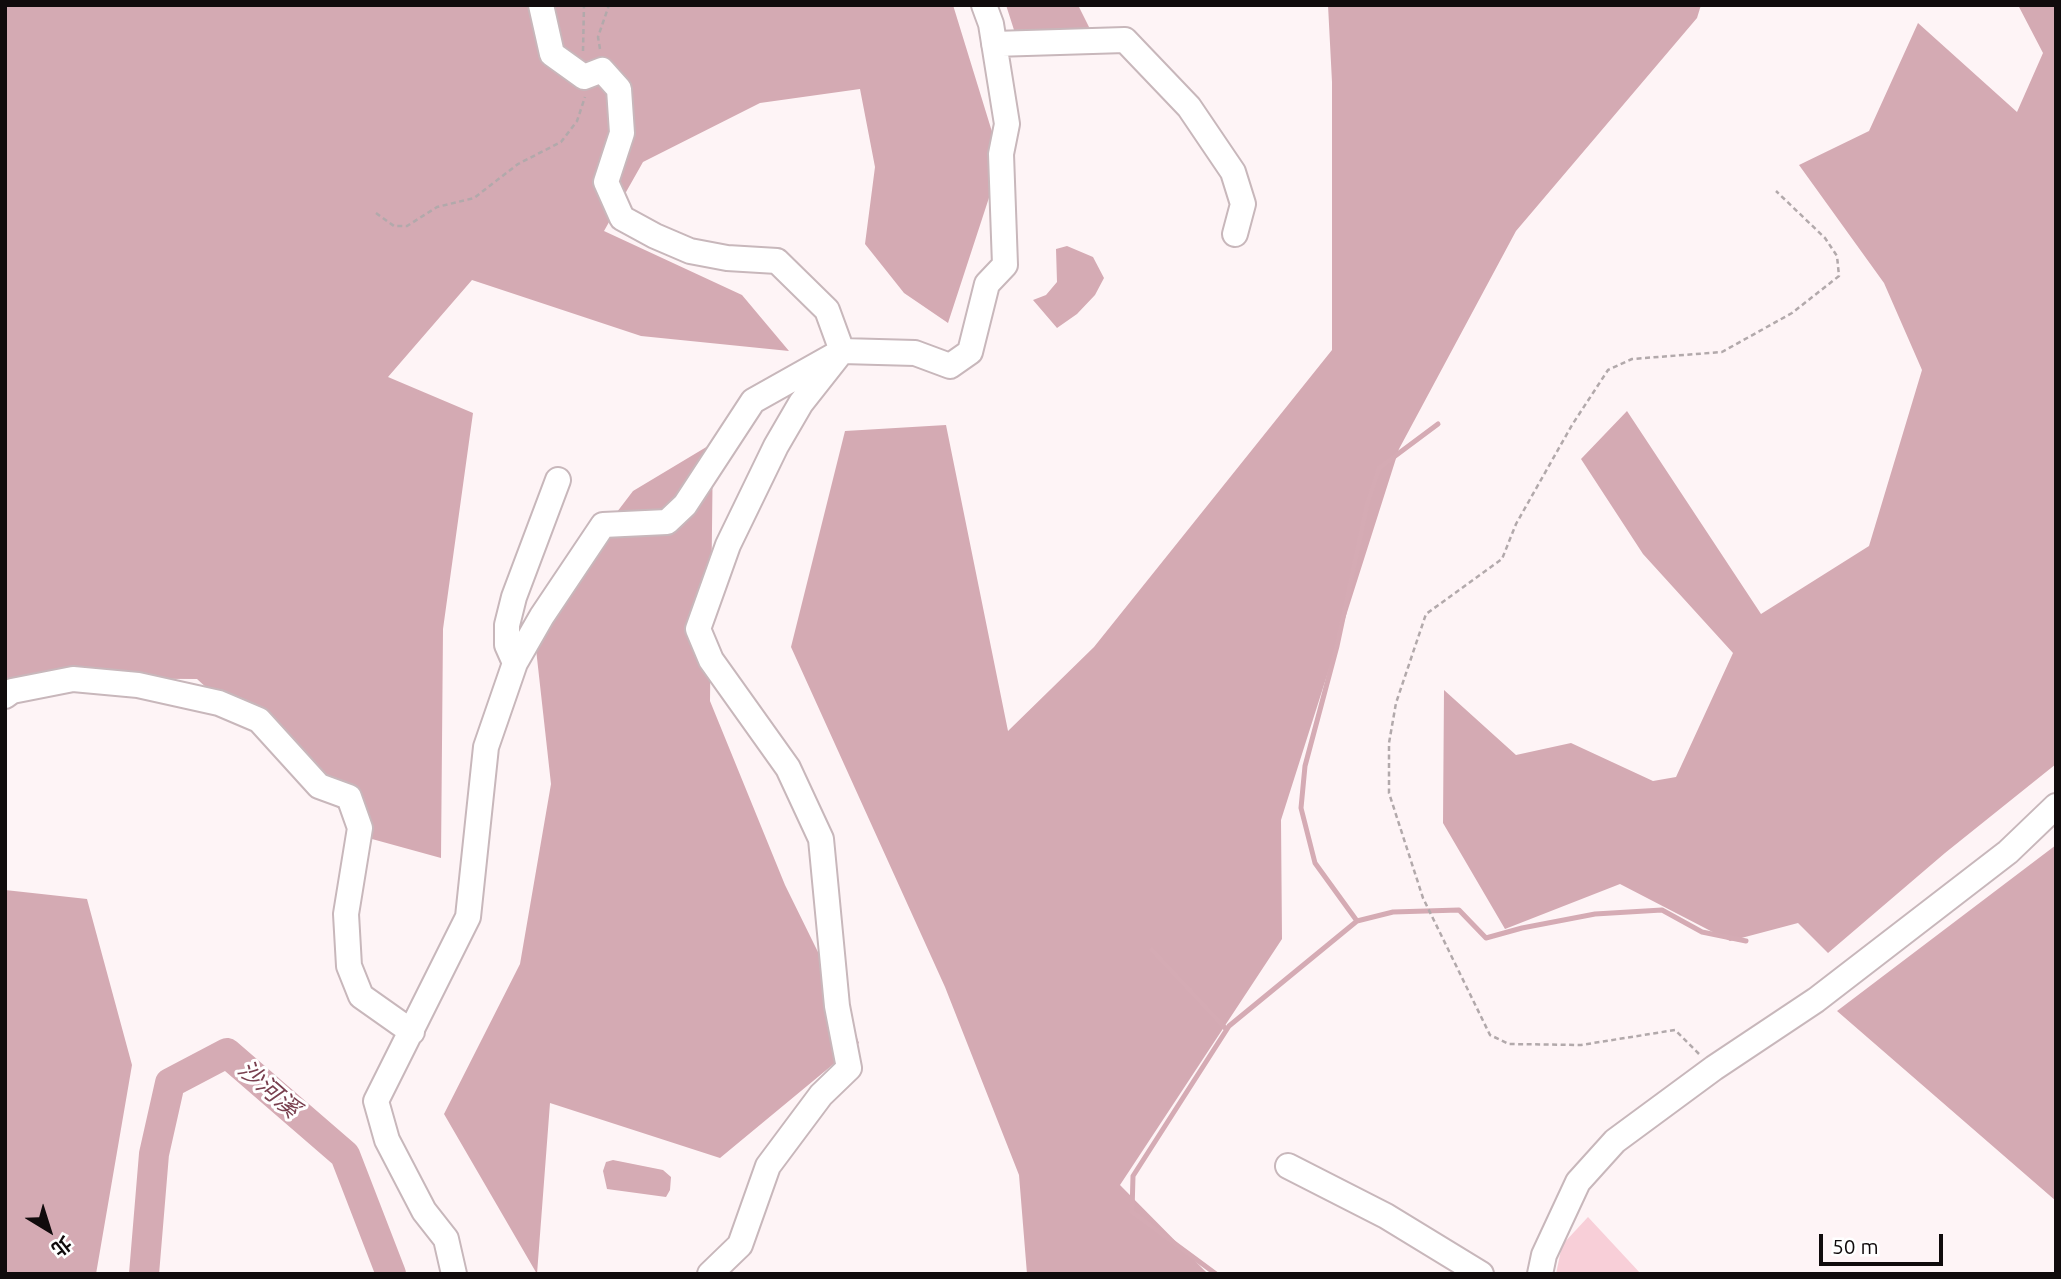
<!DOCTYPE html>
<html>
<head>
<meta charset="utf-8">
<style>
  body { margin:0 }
  #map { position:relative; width:2061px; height:1279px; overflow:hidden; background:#fef4f6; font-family:Ubuntu,"Noto Sans TC",sans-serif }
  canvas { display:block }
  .frame { position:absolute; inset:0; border:7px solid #100b0c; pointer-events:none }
  .north { position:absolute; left:14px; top:1195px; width:70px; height:70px; -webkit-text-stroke:5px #fff; paint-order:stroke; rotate:142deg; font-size:19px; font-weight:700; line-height:28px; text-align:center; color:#100b0c }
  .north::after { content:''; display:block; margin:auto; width:24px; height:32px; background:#100b0c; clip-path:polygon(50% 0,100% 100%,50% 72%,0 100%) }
  .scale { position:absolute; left:1819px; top:1234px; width:124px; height:32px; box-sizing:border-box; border:4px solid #100b0c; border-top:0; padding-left:9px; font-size:21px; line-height:24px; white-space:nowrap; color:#100b0c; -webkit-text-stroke:5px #fff; paint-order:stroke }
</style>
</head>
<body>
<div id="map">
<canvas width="2061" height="1279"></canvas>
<div class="frame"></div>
<div class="north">北</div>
<div class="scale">50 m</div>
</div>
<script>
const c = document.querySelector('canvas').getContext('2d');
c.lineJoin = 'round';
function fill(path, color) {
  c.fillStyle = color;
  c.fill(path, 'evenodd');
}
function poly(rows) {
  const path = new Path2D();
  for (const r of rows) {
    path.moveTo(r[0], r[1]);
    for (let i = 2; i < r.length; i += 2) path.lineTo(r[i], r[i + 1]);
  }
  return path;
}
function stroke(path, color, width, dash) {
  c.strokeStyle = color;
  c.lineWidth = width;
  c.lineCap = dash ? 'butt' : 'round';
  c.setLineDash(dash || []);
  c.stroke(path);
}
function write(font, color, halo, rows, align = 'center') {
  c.font = font + ' Ubuntu,"Noto Sans TC",sans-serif';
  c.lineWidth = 6;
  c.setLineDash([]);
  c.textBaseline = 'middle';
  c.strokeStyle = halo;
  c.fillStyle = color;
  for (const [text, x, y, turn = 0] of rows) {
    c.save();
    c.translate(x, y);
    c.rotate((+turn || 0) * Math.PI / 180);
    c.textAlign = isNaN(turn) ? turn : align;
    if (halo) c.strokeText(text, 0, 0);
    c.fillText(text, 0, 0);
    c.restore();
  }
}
fill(poly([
  [1588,1217,1641,1274,1556,1274,1562,1245]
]), '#f8cfd8');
fill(poly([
  [5,5,953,5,1001,161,948,323,904,293,865,244,875,167,860,89,760,103,643,162,604,231,742,295,789,351,641,336,472,280,388,377,473,413,443,629,441,858,372,839,197,679,5,678],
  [1328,5,1701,5,1697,18,1516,231,1399,449,1281,820,1282,939,1120,1185,1208,1274,1027,1274,1019,1175,945,987,791,647,845,431,946,425,1008,731,1094,647,1332,350,1332,82],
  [2018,5,2056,5,2056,764,1945,853,1828,953,1798,923,1730,941,1620,884,1505,929,1443,823,1444,690,1516,755,1571,743,1653,781,1676,777,1733,653,1643,554,1581,459,1627,411,1761,614,1869,546,1922,370,1884,283,1799,165,1869,131,1918,23,2017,112,2043,53],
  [713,443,710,701,785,885,845,1007,859,1043,720,1158,550,1103,537,1274,444,1114,520,964,551,784,533,622,633,491],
  [2056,845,2056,1201,1837,1011],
  [5,890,87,899,132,1065,96,1274,5,1274]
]), '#d4aab3');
fill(poly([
  [1006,5,1078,5,1090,29,1014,30],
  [1067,246,1093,257,1104,278,1095,295,1077,314,1057,328,1033,300,1046,295,1057,282,1056,249],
  [613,1160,663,1170,671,1177,670,1190,666,1197,607,1189,603,1171,606,1162]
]), '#d5abb4');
stroke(poly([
  [1357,921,1315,863,1301,808,1305,766,1337,646,1367,505,1379,468,1438,424],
  [1152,950,1226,1029],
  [1216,1274,1132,1212,1133,1176,1229,1026,1357,921,1393,912,1459,910,1486,938,1522,928,1595,914,1662,910,1702,932,1746,941]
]), '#d5abb4', 5);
stroke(poly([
  [144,1274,154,1154,170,1083,227,1053,345,1155,391,1274]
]), '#d5abb4', 30);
const minor = poly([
  [541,5,552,54,584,77,602,70,619,89,622,133,606,182,622,218,655,236,690,251,727,258,777,261,827,310,842,351,801,403,776,446,728,545,698,629,711,660,788,768,821,839,837,1006,849,1068,821,1095,768,1166,740,1245,710,1274],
  [994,44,1125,40,1189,107,1233,172,1243,204,1235,234],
  [515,663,507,645,507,625,514,597,558,480],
  [5,696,12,691,73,679,138,685,219,703,259,720,319,786,349,797,360,828,346,914,349,966,361,996,412,1032],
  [1288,1166,1386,1216,1481,1274],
  [454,1274,446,1239,424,1211,387,1140,376,1101,468,917,486,747,515,663,542,616,603,525,667,522,685,505,753,401,842,351,915,353,950,366,970,352,987,284,1005,265,1001,154,1007,124,991,24,984,5],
  [1540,1274,1544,1255,1578,1182,1615,1141,1714,1068,1816,1000,2008,852,2056,806]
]);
stroke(minor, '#c8b7bb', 28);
stroke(poly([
  [600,49,598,37,609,5],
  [583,51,584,5],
  [376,213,394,226,407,226,437,207,474,198,518,164,561,142,577,121,585,97],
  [1699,1054,1675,1030,1581,1045,1509,1044,1490,1035,1423,898,1389,793,1389,743,1396,703,1426,614,1502,559,1516,524,1572,425,1608,370,1632,359,1722,352,1792,313,1839,276,1837,256,1825,238,1776,191]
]), '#b2a9ab', 2.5, [5, 3.5]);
stroke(minor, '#fff', 24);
write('italic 24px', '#79404f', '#fff', [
  ["沙河溪",269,1089,41]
]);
</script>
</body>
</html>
